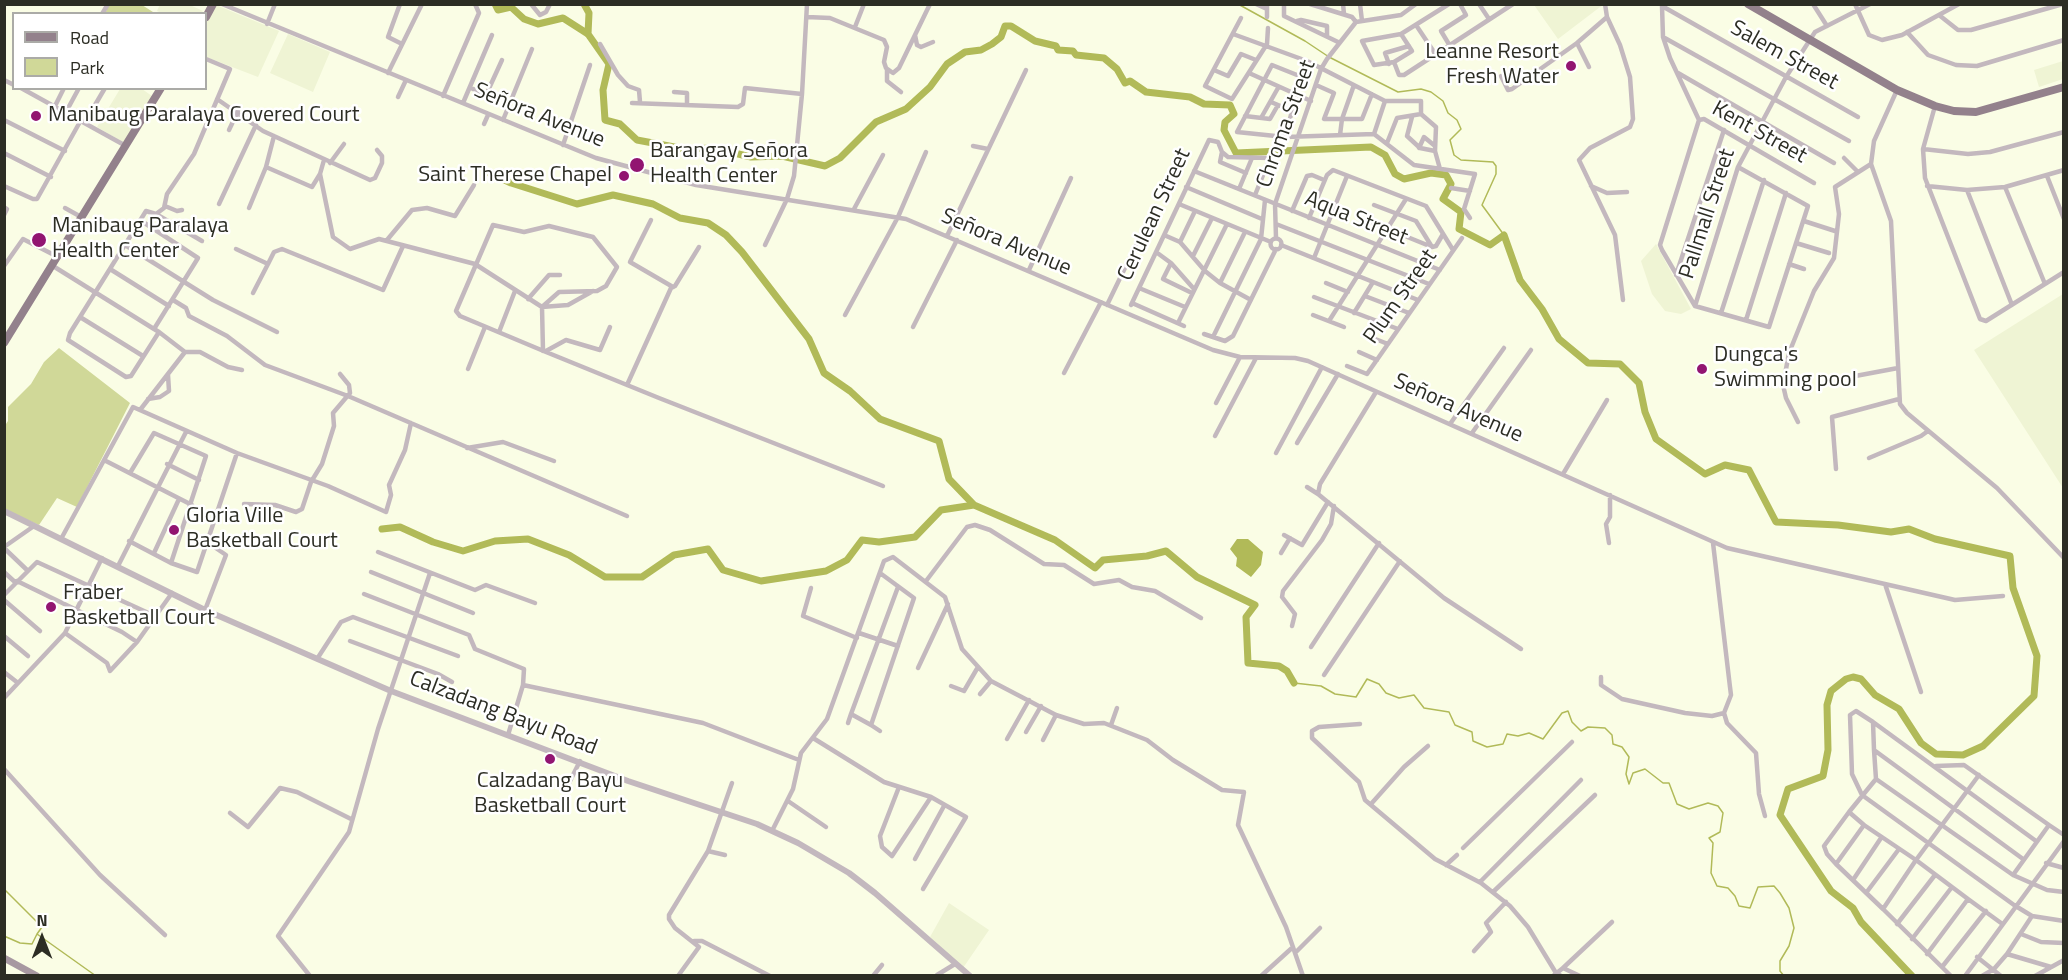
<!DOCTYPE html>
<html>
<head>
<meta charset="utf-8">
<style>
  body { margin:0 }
  #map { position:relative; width:2068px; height:980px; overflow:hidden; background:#fafde5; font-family:"Titillium Web",sans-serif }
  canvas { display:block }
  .frame { position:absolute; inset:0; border:6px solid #2c2d24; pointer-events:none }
  .legend { position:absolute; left:12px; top:12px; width:195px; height:78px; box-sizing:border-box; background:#fff; border:2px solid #ababa7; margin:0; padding:8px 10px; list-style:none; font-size:18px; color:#2c2d24 }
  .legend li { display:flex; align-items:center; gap:12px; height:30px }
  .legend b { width:30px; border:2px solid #ababa7 }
  .north { position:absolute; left:12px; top:908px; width:60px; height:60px; -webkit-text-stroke:4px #fff; paint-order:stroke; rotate:0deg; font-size:16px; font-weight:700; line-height:24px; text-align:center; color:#2c2d24 }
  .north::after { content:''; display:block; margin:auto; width:21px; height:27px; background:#2c2d24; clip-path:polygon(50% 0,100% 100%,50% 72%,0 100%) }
</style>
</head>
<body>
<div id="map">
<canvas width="2068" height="980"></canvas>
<div class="frame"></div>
<ul class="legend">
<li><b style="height:8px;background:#93818c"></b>Road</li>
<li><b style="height:16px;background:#d0d898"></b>Park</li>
</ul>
<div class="north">N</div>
</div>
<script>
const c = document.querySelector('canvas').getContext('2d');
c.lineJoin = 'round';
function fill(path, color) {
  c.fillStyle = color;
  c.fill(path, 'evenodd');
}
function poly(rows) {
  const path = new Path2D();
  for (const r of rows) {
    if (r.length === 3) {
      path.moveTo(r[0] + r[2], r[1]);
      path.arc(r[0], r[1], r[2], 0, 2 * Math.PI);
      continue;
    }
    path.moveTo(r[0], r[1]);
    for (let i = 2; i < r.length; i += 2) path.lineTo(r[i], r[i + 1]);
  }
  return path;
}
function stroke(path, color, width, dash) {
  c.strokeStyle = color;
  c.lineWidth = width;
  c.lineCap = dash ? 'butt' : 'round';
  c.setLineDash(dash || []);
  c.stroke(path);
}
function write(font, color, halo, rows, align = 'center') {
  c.font = font + ' "Titillium Web",sans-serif';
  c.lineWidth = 5;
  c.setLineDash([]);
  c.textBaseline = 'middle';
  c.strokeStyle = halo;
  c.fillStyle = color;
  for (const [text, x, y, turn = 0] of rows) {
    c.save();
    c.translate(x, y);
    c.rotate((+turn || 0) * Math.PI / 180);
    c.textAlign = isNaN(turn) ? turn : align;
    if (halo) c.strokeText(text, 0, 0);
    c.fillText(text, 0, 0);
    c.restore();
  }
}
fill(poly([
  [160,4,190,5,203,11,201,13,161,13,157,11],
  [1604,4,1558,39,1534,5],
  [216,5,279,31,258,77,206,57,206,21],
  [288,34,330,52,313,92,270,73],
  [2063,61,2063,79,2039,87,2034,70],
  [120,89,142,89,152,96,124,143,97,127],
  [1656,244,1691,309,1681,314,1665,311,1652,294,1641,261],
  [2063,294,2063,488,1974,350],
  [949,903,989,930,963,968,930,937]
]), '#eff4d4');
fill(poly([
  [109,4,142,5,153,12,105,14],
  [59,348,130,403,77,507,57,498,39,525,5,510,4,427,8,421,8,407,31,384,44,362]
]), '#d0d898');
fill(poly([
  [1237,539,1248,539,1263,552,1261,565,1251,577,1236,566,1237,558,1230,549]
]), '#b1ba58');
stroke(poly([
  [1238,4,1305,41,1329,57,1398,92,1421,89,1431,92,1443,101,1448,113,1457,120,1461,129,1450,140,1454,155,1461,160,1493,162,1496,166,1496,174,1482,205,1504,235],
  [1294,683,1321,686,1335,694,1356,697,1367,679,1379,684,1386,693,1399,698,1414,695,1424,708,1449,712,1455,725,1472,732,1473,741,1487,747,1503,744,1507,734,1518,736,1529,733,1543,739,1562,713,1568,711,1572,722,1581,731,1588,727,1605,728,1612,735,1613,744,1622,747,1629,757,1626,774,1629,784,1633,773,1645,769,1663,783,1669,783,1677,804,1689,809,1708,803,1718,806,1723,813,1720,832,1709,838,1713,843,1711,873,1717,886,1728,888,1735,896,1739,906,1750,908,1758,887,1774,886,1780,893,1789,908,1794,928,1789,946,1780,961,1780,971,1784,976],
  [4,889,42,927,37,934],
  [4,936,20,943,32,944,37,934,96,976]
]), '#b1ba58', 1.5);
stroke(poly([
  [495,4,498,10,511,7,524,19,538,24,563,18,588,34,609,64,603,90,605,120,620,124,637,140,685,149,713,148,751,157,782,156,825,166,840,158,876,122,906,109,930,87,947,64,965,52,981,50,992,44,1001,37,1005,26,1011,26,1035,41,1056,46,1058,50,1073,51,1076,55,1104,58,1117,69,1125,83,1130,81,1146,92,1190,97,1204,104,1230,105,1234,114,1225,122,1224,130,1236,153,1371,147,1385,155,1395,174,1404,179,1431,173,1446,175,1451,184,1443,199,1461,212,1459,229,1490,245,1504,235,1520,280,1542,309,1559,339,1588,363,1620,364,1639,383,1645,412,1656,439,1705,474,1725,465,1749,470,1776,522,1838,525,1891,532,1909,529,1935,539,2010,556,2013,588,2037,656,2034,696,1983,746,1963,755,1936,754,1921,743,1899,709,1875,695,1861,679,1853,677,1846,679,1831,691,1827,705,1828,750,1823,776,1788,789,1780,815,1831,891,1853,908,1861,922,1912,976],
  [584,4,589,13,588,34],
  [485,171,511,183,577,204,613,195,653,204,680,218,708,223,726,235,742,252,809,339,824,373,850,391,880,419,939,441,949,479,974,505,1055,540,1095,568,1103,560,1147,556,1166,551,1197,577,1255,605,1246,617,1248,663,1279,666,1287,671,1294,683],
  [382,529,400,527,433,542,463,551,495,541,528,539,569,555,605,577,642,577,674,555,708,549,723,570,761,581,826,571,847,560,862,540,879,542,915,537,941,510,974,505]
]), '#b1ba58', 7);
stroke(poly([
  [222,4,596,158,696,185,906,219,1213,350,1240,357,1295,358,1308,361,1727,548,1955,600,2003,596],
  [400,4,388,37,402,44],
  [531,4,540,15,546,12,550,4],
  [1256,4,1267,9],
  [1267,4,1267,17],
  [1284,4,1284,16,1338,42],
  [1310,4,1352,17,1356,22],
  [1343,4,1344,14],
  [1360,4,1362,21],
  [1479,4,1489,19],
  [1813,4,1827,26],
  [1855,4,1869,35,1882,40,1902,35,1959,4],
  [102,14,108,4],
  [1939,15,1958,30,1971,30,2063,4],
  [807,17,830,18,884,40,887,47,884,62,886,68,893,73,899,68,930,4],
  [1607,17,1620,45,1630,77,1633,119,1630,127,1590,148,1579,160,1615,235,1623,300],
  [1241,18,1205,86,1232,99,1267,44,1268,28],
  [1297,21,1301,20,1327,26,1327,35],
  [267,24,275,4],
  [1416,25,1436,55],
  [855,27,864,4],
  [1907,32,1928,55,1956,65,1977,66,2064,40],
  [1233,34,1307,61,1385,101,1421,101,1421,114,1436,127,1435,151,1440,169],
  [1401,34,1412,51,1394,62,1374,65,1362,41,1401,34,1449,4],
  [915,35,917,45,921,47,933,42],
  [1663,37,1849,141],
  [600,44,618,75,628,86,639,90,640,102],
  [1450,46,1441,31,1466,15,1460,4],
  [1394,62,1399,75,1404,75,1513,4],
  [1389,64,1385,53,1409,46],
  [1589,67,1577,43,1607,17,1605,4],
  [887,69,887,81,901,92],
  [1214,70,1228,76,1241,54,1256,60],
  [388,73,422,4],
  [1249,73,1311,101],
  [1678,73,1834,163],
  [1501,76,1508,90,1512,89,1577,43],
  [4,80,14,85],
  [1316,85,1334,93,1324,119,1362,119,1372,94],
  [21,88,126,146],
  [471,88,486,95,502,60],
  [1897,90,1874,141,1871,164,1891,221,1900,404,1907,413,1997,488,2064,558],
  [674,92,687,93,687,105],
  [443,96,479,13,475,4],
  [398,97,406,80],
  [217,99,263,131,370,180,375,178,382,163,382,156,377,150],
  [1271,102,1292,111,1285,137,1374,134,1414,165,1475,174,1464,209,1470,218],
  [463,103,492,35],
  [632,103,738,107,743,104,745,88,802,94],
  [55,106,64,88],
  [1935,106,1923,149,1925,178,1980,319,1986,321,2064,272],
  [66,112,79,88],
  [1245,116,1270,119,1278,105],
  [1412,117,1407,136,1420,148,1435,151],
  [1261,118,1278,88],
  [4,120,65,151],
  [503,120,532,49],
  [1699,120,1660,245,1662,250,1695,306,1769,327,1808,206,1738,167],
  [1699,120,1670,58,1663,37,1662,6,1858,117],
  [1699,120,1704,119,1814,183],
  [85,122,105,88],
  [484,124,488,115],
  [229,130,238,111],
  [1374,134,1385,101],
  [1340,135,1342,119,1354,85],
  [1285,137,1237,132,1272,65,1302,77,1307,61],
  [1387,143,1397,118,1421,114],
  [563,145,590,65],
  [973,146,988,149],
  [1419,148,1424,137,1435,146],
  [1923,149,1968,154,1990,152,2064,132],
  [1222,152,1220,162,1246,173],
  [4,153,51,177],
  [1844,158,1858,172],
  [330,163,344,144],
  [266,167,312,187,320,174,324,160],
  [1194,171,1440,270],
  [320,174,333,237,350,249,379,239,475,264,542,307,568,305,593,291],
  [2047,176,2064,219],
  [4,186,33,199,37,199,81,120],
  [1591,186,1607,193,1627,192],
  [1927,186,1967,190,2005,187,2064,170],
  [1186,187,1262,219],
  [2005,187,2045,284],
  [1451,188,1470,191],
  [1239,189,1252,158],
  [1967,190,2012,305],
  [219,204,256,125],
  [1179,204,1271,242],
  [1374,205,1416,221,1432,247],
  [165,206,177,211,182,210],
  [4,207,7,209,4,215],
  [65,208,83,218],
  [249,208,266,167,274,136],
  [854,209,883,155],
  [1292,211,1307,176,1312,175,1324,180],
  [156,214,164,208,167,194,194,154,230,69,206,59],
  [1309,218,1327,175,1333,170,1426,206,1453,250],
  [140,220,198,258,154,329,159,332,131,376,126,377,68,340,70,333,146,211,156,214,202,241],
  [651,220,630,262,673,287],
  [1368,221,1432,247,1436,246,1443,234],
  [1804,221,1835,231],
  [1276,224,1429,284],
  [1164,235,1180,242,1205,271,1220,283,1251,300],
  [947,236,1026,70],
  [1276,238,1275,204,1321,69,1327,59,1356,22,1401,15,1416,4],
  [1276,244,5.5],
  [387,240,412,210,427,208,455,216,474,185],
  [1180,242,1195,211],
  [1796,243,1829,253],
  [125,245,213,300,277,332],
  [765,245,787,199,794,176,802,94,807,4],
  [1281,245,1418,300],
  [236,249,268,264,274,252,282,249,383,290,403,246],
  [1156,252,1171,263,1194,289],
  [1193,256,1212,218],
  [1314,258,1347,176],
  [1171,263,1163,279,1192,293],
  [1789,264,1804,269],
  [4,266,23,239,58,257],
  [53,266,154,329],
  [110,269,169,306],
  [1029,270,1071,178],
  [1676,275,1724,130],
  [1220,283,1245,232],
  [1326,283,1348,292],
  [1139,288,1185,307],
  [253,293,268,264],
  [1365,296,1409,313],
  [1314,297,1398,329],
  [528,299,549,275,560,275],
  [173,300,186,308,189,316,227,336,265,365,348,396,627,516],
  [1132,303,1184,326],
  [1107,305,1155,206],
  [1131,305,1209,140,1218,142,1222,152,1228,157,1270,158,1255,195],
  [1695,306,1738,167,1786,77,1815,32,1870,4],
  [1354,313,1373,282],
  [1721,313,1764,180],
  [845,315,898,217,926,152],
  [1313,315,1344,327],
  [80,317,143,356],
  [1746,320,1786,193],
  [1329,321,1406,199],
  [1178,323,1227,224],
  [913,327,957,240],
  [499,332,515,291],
  [1204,334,1225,341,1233,336,1276,249],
  [1365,335,1388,344],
  [1213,337,1261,239,1265,200],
  [543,351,542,307,559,292,597,291,606,286,617,267,593,237,549,226,524,232,493,225,456,311,460,316,546,352,659,398,883,486],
  [546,351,566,340,600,350,610,327],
  [185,352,200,352,228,367,242,370],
  [1359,352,1377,360],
  [1347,366,1367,374,1462,238],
  [468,369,485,327],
  [1064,373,1101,302],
  [1850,377,1898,368],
  [627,385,671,288,675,286,699,247],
  [1376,392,1320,484,1318,494,1444,598,1521,649],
  [148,399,160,397,169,391,168,375],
  [1216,403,1240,357],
  [140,410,185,352,159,332],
  [1798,422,1786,398,1783,385,1789,353,1814,291,1834,258,1839,214,1835,187,1871,164],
  [1450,424,1504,348],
  [1472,433,1531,350],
  [1215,436,1256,358],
  [1297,443,1338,374],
  [467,448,503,442,554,461],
  [237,453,328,486,386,512,391,495,389,485,405,450,411,423],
  [1276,453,1322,367],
  [1869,458,1921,436,1928,431],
  [104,460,192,505],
  [167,464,199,480],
  [1836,469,1832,417,1899,399],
  [130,473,154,433,206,456,171,563],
  [1563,474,1607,400],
  [1307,487,1318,494],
  [244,504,275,505,296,512,302,509,311,482,322,464,334,426,333,413,350,393,349,385,340,374],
  [1284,535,1302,545,1328,502],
  [61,539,133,407,237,453,197,572,171,563,129,541],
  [1609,543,1606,524,1610,517,1610,495],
  [4,547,34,526],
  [4,548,27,570],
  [378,552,475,590,486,585,535,603],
  [154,553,179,499],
  [1281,553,1290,538],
  [118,566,186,432],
  [4,572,16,583],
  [371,572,473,613],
  [880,573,914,598,871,725,851,714,898,587],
  [17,581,122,632,137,642],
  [926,581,967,527,975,525,990,530,1044,564,1064,565,1094,584,1119,580,1132,587,1155,591,1201,618],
  [1885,584,1921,692],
  [811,588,803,616,857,638],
  [364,594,469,635,475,649,524,669,523,685,508,735],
  [4,595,37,562,155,616],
  [4,600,40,631],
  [205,610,226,555,207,542],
  [1292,626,1295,614,1282,597,1283,591,1322,540,1331,524,1334,506],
  [65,633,107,663,110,671,137,642,172,593],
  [859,633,898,646],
  [4,636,28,656],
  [350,641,438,674,452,682],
  [1311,647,1379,543],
  [317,659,341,622,353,617,458,656],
  [918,668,948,604],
  [4,672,18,683],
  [1324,675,1400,561],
  [1601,677,1601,685,1622,699,1685,713,1712,716,1724,713,1731,695,1730,687,1713,543],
  [523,685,703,723,799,760],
  [951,686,964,691,978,667],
  [980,694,991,681],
  [4,698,65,633,102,558],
  [1724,713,1727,723,1756,753,1759,794,1765,816],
  [1873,722,1874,750],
  [848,723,851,714],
  [1360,724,1319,727,1312,731,1312,738,1359,782,1365,800,1435,859,1481,883,1510,906,1528,927,1556,973,1561,976],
  [871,725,880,731],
  [1111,725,1117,708],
  [1026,732,1041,706],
  [813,738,884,782,931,797,966,817,923,889],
  [1007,739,1029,700],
  [1043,740,1056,715],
  [1936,766,1964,765,2049,825,2013,875],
  [4,769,100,875,165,935],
  [1876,779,2013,875,2047,890,2064,892],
  [568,785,580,761],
  [899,787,880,836,882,847,892,856,931,797],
  [788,801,826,827],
  [1371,804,1404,767,1428,746],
  [230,813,248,827,280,788,297,792,351,819],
  [1864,825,1849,812,1876,779,1874,750,2023,859],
  [2049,825,2064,835],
  [772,831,793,789,801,753,827,719,884,561,893,557,945,597,962,649,991,681,1056,715,1084,724,1104,723,1147,740,1173,760,1222,790,1244,792,1238,825,1286,927,1303,976],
  [2036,841,1873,722,1856,711,1850,715,1852,774,1862,795,2014,905,2032,916,2064,921],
  [1463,848,1572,742],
  [708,851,725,855],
  [915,859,944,806],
  [2046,863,2064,868],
  [1836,864,1827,854,1824,846,1849,812],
  [1446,865,1457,855],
  [1853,880,1881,838],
  [1480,882,1581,780],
  [1493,892,1595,795],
  [1866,893,1899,849],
  [1968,899,1916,860,1864,825,1836,864,1883,909,1916,860,1979,775],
  [1883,909,1951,976],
  [1897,924,1935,875],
  [2021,934,2041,942,2064,943],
  [1912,939,1952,887],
  [694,941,702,941,770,976],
  [1474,951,1491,932,1486,923,1506,902],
  [1296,952,1320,928],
  [1927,954,1968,899,2001,923],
  [2007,954,2051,967],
  [1977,957,2001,976],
  [1942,967,1986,911],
  [1563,968,1612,922],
  [937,975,955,964],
  [310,976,278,936,349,832,378,729,430,573],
  [678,976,699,947,675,928,669,919,669,915,708,851,732,783],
  [873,976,882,965],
  [1261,976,1293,947],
  [1553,976,1563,968,1580,976],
  [1965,976,2064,841],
  [1982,976,1994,969,2007,954,2032,916],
  [2035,976,2064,960]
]), '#c3b8be', 4.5);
stroke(poly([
  [4,511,205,610,391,691,628,781,757,824,798,843,849,873,875,893,970,976]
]), '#c3b8be', 6);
stroke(poly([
  [4,958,37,976]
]), '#a798a1', 7);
stroke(poly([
  [1748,4,1897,90,1935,106,1954,111,1976,112,2064,87],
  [206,17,213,4],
  [4,343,161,88]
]), '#93818c', 8);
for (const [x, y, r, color] of [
  [1571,66,6,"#921571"],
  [36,116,6,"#921571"],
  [637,165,8,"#921571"],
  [624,176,6,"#921571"],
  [39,240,8,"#921571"],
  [1702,369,6,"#921571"],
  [174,530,6,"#921571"],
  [51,607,6,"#921571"],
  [550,759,6,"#921571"]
]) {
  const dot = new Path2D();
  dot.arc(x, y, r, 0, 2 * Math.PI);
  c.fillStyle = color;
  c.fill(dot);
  stroke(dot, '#fff', 2);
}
write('22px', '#2c2d24', '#fff', [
  ["Leanne Resort",1559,53,"right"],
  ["Fresh Water",1559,78,"right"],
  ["Manibaug Paralaya Covered Court",48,116],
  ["Barangay Señora",650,152],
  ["Health Center",650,177],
  ["Saint Therese Chapel",612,176,"right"],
  ["Manibaug Paralaya",52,227],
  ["Health Center",52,252],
  ["Dungca's",1714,356],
  ["Swimming pool",1714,381],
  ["Gloria Ville",186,517],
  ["Basketball Court",186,542],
  ["Fraber",63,594],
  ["Basketball Court",63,619],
  ["Calzadang Bayu",550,782,"center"],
  ["Basketball Court",550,807,"center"]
], 'left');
write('22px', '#2c2d24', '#fff', [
  ["Salem Street",1784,56,29],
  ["Señora Avenue",539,116,22],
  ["Chroma Street",1287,124,-70],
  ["Kent Street",1759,133,29],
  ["Pallmall Street",1708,214,-72],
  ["Cerulean Street",1155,215,-65],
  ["Aqua Street",1356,219,22],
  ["Señora Avenue",1006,243,23],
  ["Plum Street",1401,297,-55],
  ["Señora Avenue",1458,409,24],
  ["Calzadang Bayu Road",503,714,21]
]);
</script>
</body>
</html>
